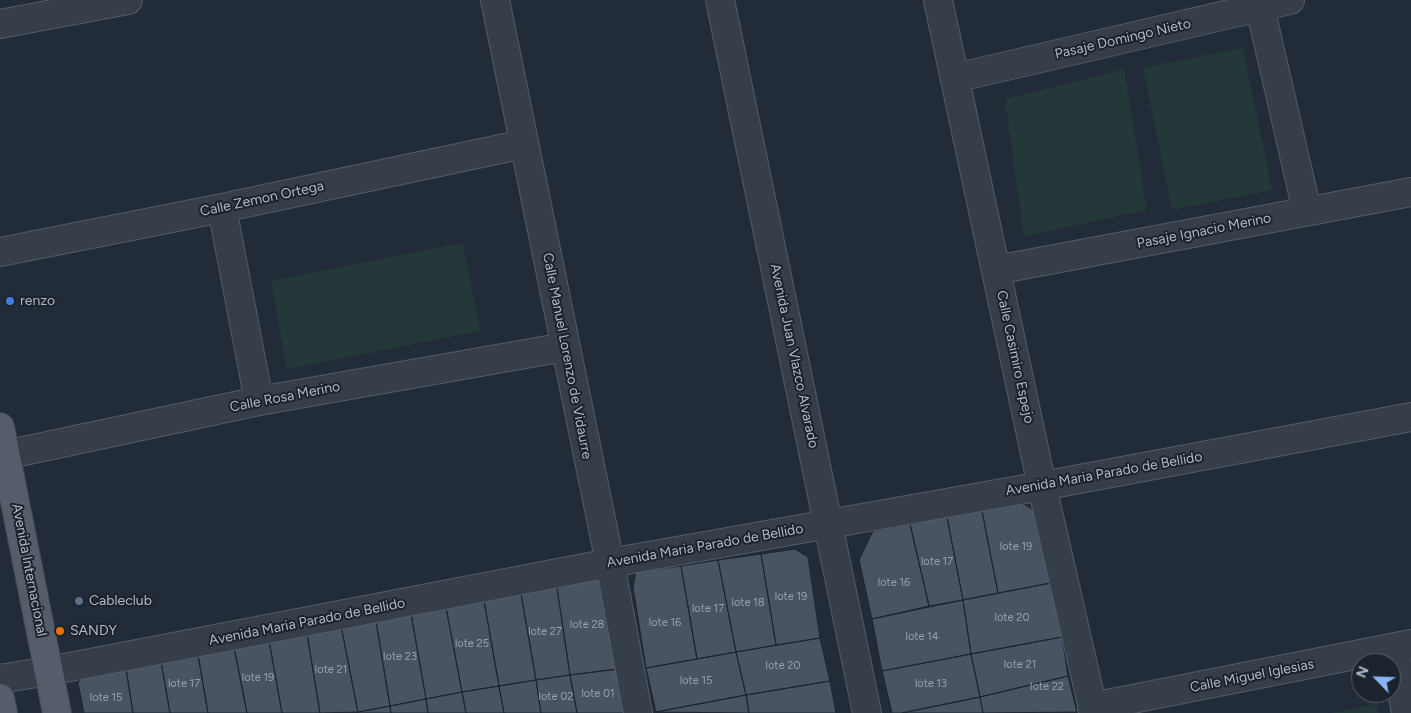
<!DOCTYPE html>
<html>
<head>
<meta charset="utf-8">
<style>
  body { margin:0 }
  #map { position:relative; width:1411px; height:713px; overflow:hidden; background:#222c38; font-family:Figtree,sans-serif }
  canvas { display:block }
  .north { position:absolute; left:1351px; top:653px; width:50px; height:50px; box-sizing:border-box; background:#1b232d; border:1px solid #575f6a; border-radius:50%; rotate:294deg; font-size:14px; font-weight:700; line-height:20px; text-align:center; color:#b0b9c5 }
  .north::after { content:''; display:block; margin:auto; width:18px; height:22px; background:#87b5f3; clip-path:polygon(50% 0,100% 100%,50% 72%,0 100%) }
</style>
</head>
<body>
<div id="map">
<canvas width="1411" height="713"></canvas>
<div class="north">N</div>
</div>
<script>
const c = document.querySelector('canvas').getContext('2d');
c.lineJoin = 'round';
function fill(path, color) {
  c.fillStyle = color;
  c.fill(path, 'evenodd');
}
function poly(rows) {
  const path = new Path2D();
  for (const r of rows) {
    path.moveTo(r[0], r[1]);
    for (let i = 2; i < r.length; i += 2) path.lineTo(r[i], r[i + 1]);
  }
  return path;
}
function stroke(path, color, width, dash) {
  c.strokeStyle = color;
  c.lineWidth = width;
  c.lineCap = dash ? 'butt' : 'round';
  c.setLineDash(dash || []);
  c.stroke(path);
}
function write(font, color, halo, rows, align = 'center') {
  c.font = font + ' Figtree,sans-serif';
  c.lineWidth = 4;
  c.setLineDash([]);
  c.textBaseline = 'middle';
  c.strokeStyle = halo;
  c.fillStyle = color;
  for (const [text, x, y, turn = 0] of rows) {
    c.save();
    c.translate(x, y);
    c.rotate((+turn || 0) * Math.PI / 180);
    c.textAlign = isNaN(turn) ? turn : align;
    if (halo) c.strokeText(text, 0, 0);
    c.fillText(text, 0, 0);
    c.restore();
  }
}
fill(poly([
  [1243,48,1272,190,1172,210,1143,68],
  [1124,69,1147,210,1024,236,1005,99],
  [463,243,480,331,287,369,271,281],
  [1376,704,1378,713,1331,713]
]), '#243839');
const building = poly([
  [1022,503,1037,512,1051,583,998,593,982,511,1022,503],
  [982,511,998,593,963,600,947,517,982,511],
  [947,517,963,600,929,606,910,524,947,517],
  [910,524,929,606,872,619,859,560,873,531,910,524],
  [795,549,808,557,820,638,776,645,761,554,795,549],
  [761,554,776,645,736,652,718,560,761,554],
  [718,560,736,652,697,659,681,566,718,560],
  [681,566,697,659,646,668,633,587,636,572,681,566],
  [595,575,605,582,618,669,570,675,556,581,595,575],
  [556,581,570,675,536,680,520,588,556,581],
  [1051,583,1062,637,971,654,963,600,1051,583],
  [520,588,536,680,499,686,483,595,520,588],
  [483,595,499,686,462,692,445,602,483,595],
  [963,600,971,654,882,671,872,619,963,600],
  [445,602,462,692,426,699,410,608,445,602],
  [410,608,426,699,390,706,375,615,410,608],
  [375,615,390,706,358,712,340,621,375,615],
  [340,621,358,712,320,713,306,628,340,621],
  [306,628,320,713,282,713,268,635,306,628],
  [268,635,282,713,247,713,233,642,268,635],
  [1062,637,1068,676,980,697,971,654,1062,637],
  [820,638,830,681,746,695,736,652,820,638],
  [233,642,247,713,208,713,197,649,233,642],
  [197,649,208,713,170,713,160,656,197,649],
  [736,652,746,695,656,712,646,668,736,652],
  [971,654,980,697,902,713,892,713,882,671,971,654],
  [160,656,170,713,133,713,125,662,160,656],
  [125,662,133,713,84,713,78,683,86,671,125,662],
  [618,669,626,713,577,713,570,675,618,669],
  [570,675,577,713,541,713,536,680,570,675],
  [1068,676,1077,712,983,713,980,697,1068,676],
  [536,680,541,713,504,713,499,686,536,680],
  [830,681,836,713,749,713,746,695,830,681],
  [499,686,504,713,466,713,462,692,499,686],
  [462,692,466,713,428,713,426,699,462,692],
  [746,695,749,713,656,712,746,695],
  [980,697,983,713,902,713,980,697],
  [426,699,428,713,391,713,390,706,426,699],
  [390,706,391,713,358,713,358,712,390,706]
]);
fill(building, '#485462');
stroke(building, '#1d252f', 1);
const minor = poly([
  [495,0,610,563,638,713],
  [720,0,867,713],
  [938,0,1042,486,1094,713],
  [1260,7,1307,211],
  [0,24,128,0],
  [955,78,1290,0],
  [222,208,259,401],
  [0,252,222,208,524,144],
  [996,270,1411,192],
  [5,455,259,401,565,347],
  [1394,647,1406,713],
  [0,679,49,671,610,563,1042,486,1411,417],
  [1092,707,1411,644]
]);
const major = poly([
  [0,427,57,713],
  [0,698,3,713]
]);
stroke(minor, '#535c67', 30);
stroke(major, '#3f4752', 30);
stroke(minor, '#363e49', 28);
stroke(major, '#545d69', 28);
for (const [x, y, r, color] of [
  [10,301,5,"#3f7fe0"],
  [79,601,5,"#5c6f8a"],
  [60,631,5,"#e8710a"]
]) {
  const dot = new Path2D();
  dot.arc(x, y, r, 0, 2 * Math.PI);
  c.fillStyle = color;
  c.fill(dot);
  stroke(dot, '#1b232d', 2);
}
write('11px', '#96a0ac', null, [
  ["lote 19",1016,547],
  ["lote 17",937,562],
  ["lote 16",894,583],
  ["lote 19",791,597],
  ["lote 18",748,603],
  ["lote 17",708,609],
  ["lote 20",1012,618],
  ["lote 16",665,623],
  ["lote 28",587,625],
  ["lote 27",545,632],
  ["lote 14",922,637],
  ["lote 25",472,644],
  ["lote 23",400,657],
  ["lote 21",1020,665],
  ["lote 20",783,666],
  ["lote 21",331,670],
  ["lote 19",258,678],
  ["lote 15",696,681],
  ["lote 17",184,684],
  ["lote 13",931,684],
  ["lote 22",1047,687],
  ["lote 01",598,694],
  ["lote 02",556,697],
  ["lote 15",106,698]
]);
write('14px', '#b0b9c5', '#1b232d', [
  ["Pasaje Domingo Nieto",1123,39,-13],
  ["Calle Zemon Ortega",262,199,-12],
  ["Pasaje Ignacio Merino",1204,231,-11],
  ["Calle Manuel Lorenzo de Vidaurre",567,356,79],
  ["Avenida Juan Vlazco Alvarado",794,356,78],
  ["Calle Casimiro Espejo",1015,357,78],
  ["Calle Rosa Merino",285,397,-11],
  ["Avenida Maria Parado de Bellido",1104,474,-10],
  ["Avenida Maria Parado de Bellido",705,546,-10],
  ["Avenida Internacional",29,570,79],
  ["Avenida Maria Parado de Bellido",307,622,-11],
  ["Calle Miguel Iglesias",1252,676,-11]
]);
write('14px', '#b0b9c5', '#1b232d', [
  ["renzo",20,301],
  ["Cableclub",89,601],
  ["SANDY",70,631]
], 'left');
</script>
</body>
</html>
